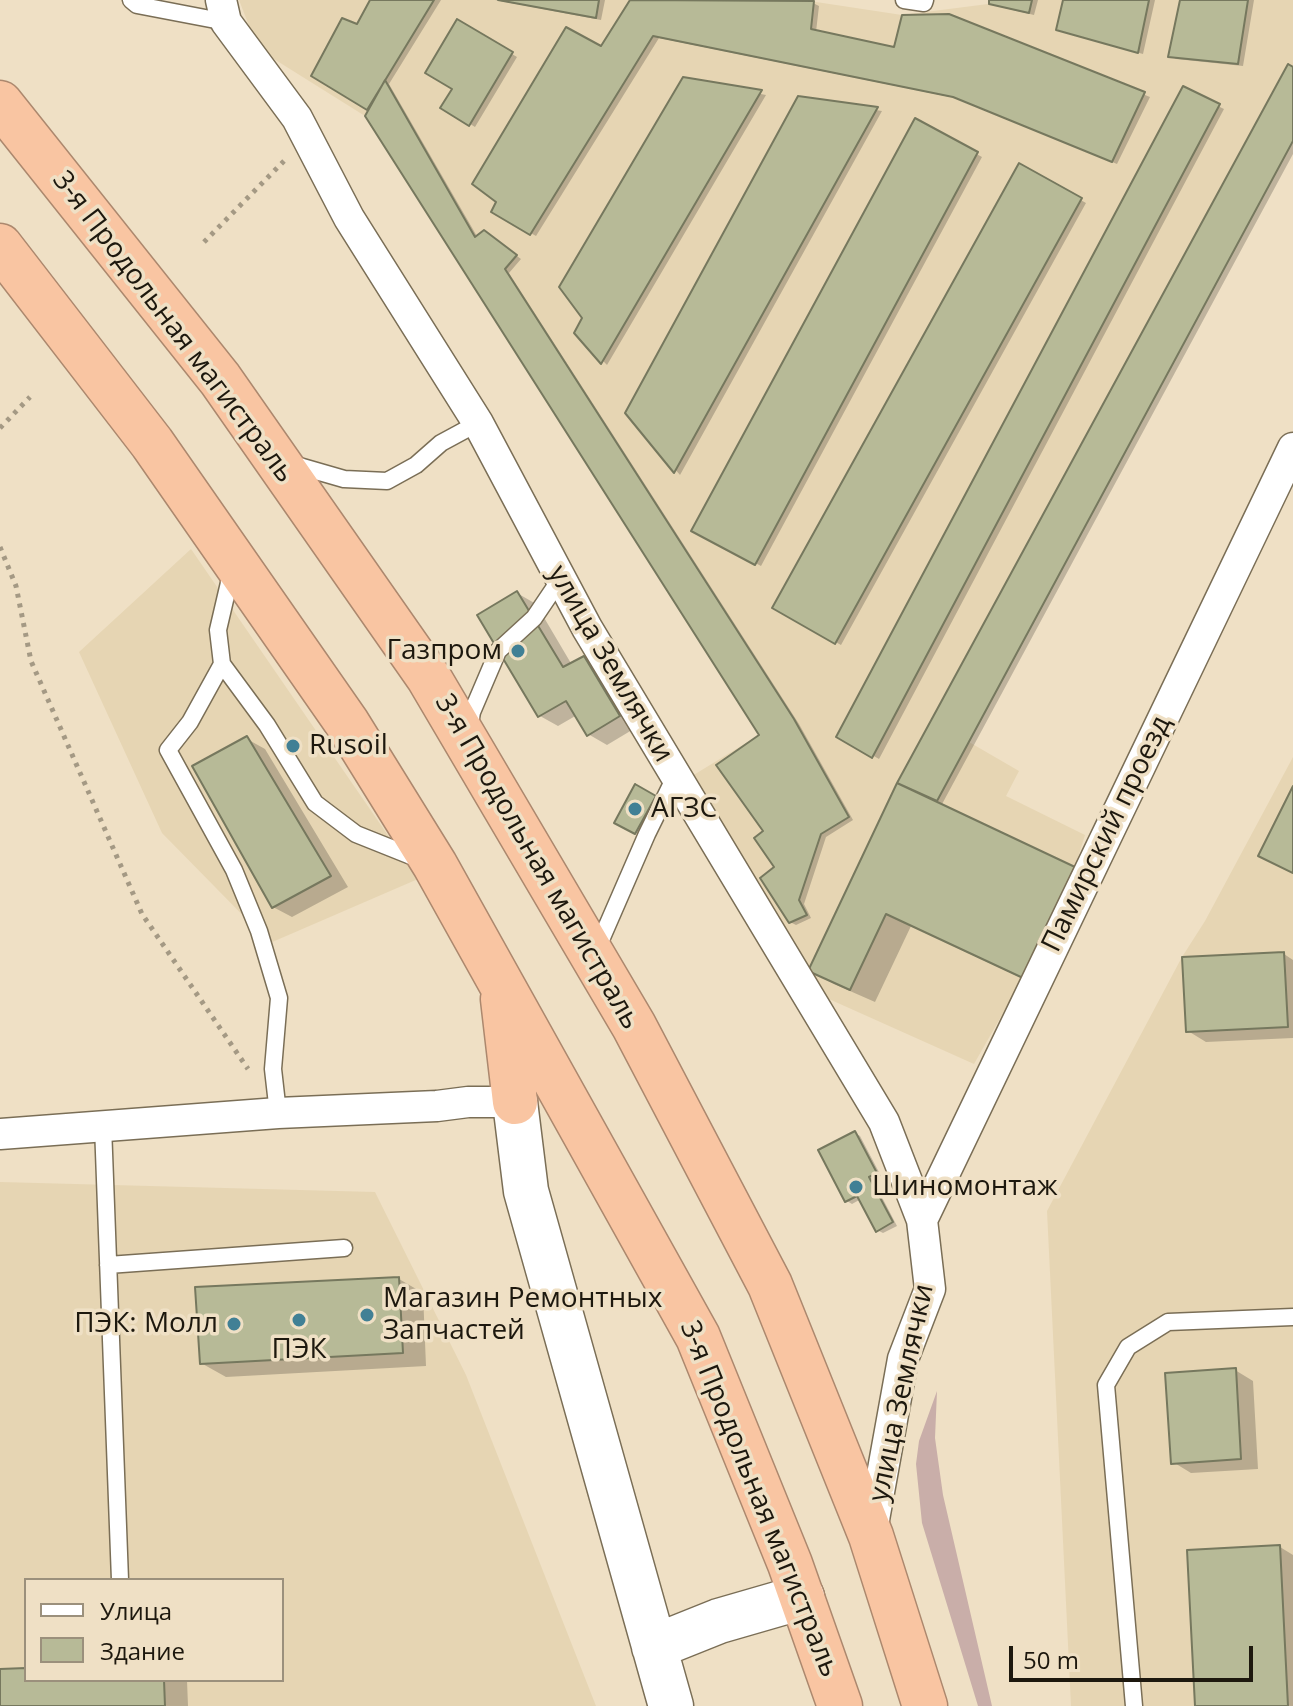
<!DOCTYPE html>
<html>
<head>
<meta charset="utf-8">
<style>
  body { margin:0 }
  #map { position:relative; width:1293px; height:1706px; overflow:hidden; background:#efe0c5; font-family:"Open Sans",sans-serif }
  canvas { display:block }
  .legend { position:absolute; left:24px; top:1578px; width:260px; height:104px; box-sizing:border-box; background:#efe0c5; border:2px solid #9b907c; margin:0; padding:10px 14px; list-style:none; font-size:24px; color:#1d180e }
  .legend li { display:flex; align-items:center; gap:16px; height:40px }
  .legend b { width:40px; border:2px solid #9b907c }
  .scale { position:absolute; left:1009px; top:1646px; width:244px; height:36px; box-sizing:border-box; border:4px solid #1d180e; border-top:0; padding-left:10px; font-size:24px; line-height:28px; white-space:nowrap; color:#1d180e; -webkit-text-stroke:6px #efe0c5; paint-order:stroke }
</style>
</head>
<body>
<div id="map">
<canvas width="1293" height="1706"></canvas>
<ul class="legend">
<li><b style="height:10px;background:#fff"></b>Улица</li>
<li><b style="height:22px;background:#b7ba97"></b>Здание</li>
</ul>
<div class="scale">50 m</div>
</div>
<script>
const c = document.querySelector('canvas').getContext('2d');
c.lineJoin = 'round';
function fill(path, color) {
  c.fillStyle = color;
  c.fill(path, 'evenodd');
}
function poly(rows) {
  const path = new Path2D();
  for (const r of rows) {
    path.moveTo(r[0], r[1]);
    for (let i = 2; i < r.length; i += 2) path.lineTo(r[i], r[i + 1]);
  }
  return path;
}
function stroke(path, color, width, dash) {
  c.strokeStyle = color;
  c.lineWidth = width;
  c.lineCap = dash ? 'butt' : 'round';
  c.setLineDash(dash || []);
  c.stroke(path);
}
function write(font, color, halo, rows, align = 'center') {
  c.font = font + ' "Open Sans",sans-serif';
  c.lineWidth = 7;
  c.setLineDash([]);
  c.textBaseline = 'middle';
  c.strokeStyle = halo;
  c.fillStyle = color;
  for (const [text, x, y, turn = 0] of rows) {
    c.save();
    c.translate(x, y);
    c.rotate((+turn || 0) * Math.PI / 180);
    c.textAlign = isNaN(turn) ? turn : align;
    if (halo) c.strokeText(text, 0, 0);
    c.fillText(text, 0, 0);
    c.restore();
  }
}
fill(poly([
  [239,0,803,0,902,15,988,4,989,0,1293,0,1293,141,969,742,1019,771,1006,796,1085,835,1075,867,1023,978,974,1064,811,991,692,776,759,735,365,116,258,49],
  [191,549,418,879,270,943,162,833,79,652],
  [1293,757,1293,1706,1071,1706,1047,1211,1182,957,1205,921],
  [0,1182,375,1192,466,1375,596,1706,0,1706],
  [26,1580,282,1580,282,1680,26,1680]
]), '#e6d5b3');
fill(poly([
  [937,1391,935,1438,943,1495,992,1706,978,1706,922,1523,916,1464,919,1441]
]), '#c9aea9');
fill(poly([
  [373,0,441,0,389,84,478,238,490,236,521,259,509,273,799,724,853,820,826,837,804,904,811,918,796,925,790,922,765,831,762,736,370,110,313,76,358,27],
  [495,0,605,0,601,20],
  [633,0,794,0,813,3,819,6,816,32,896,50,948,16,1150,97,1117,164,960,99,659,38,536,236,494,212],
  [992,0,1038,0,1034,15,996,6,991,3],
  [1065,0,1155,0,1143,54,1063,32],
  [1182,0,1254,0,1243,66,1176,59,1171,56],
  [458,22,517,57,475,127,443,107,455,88],
  [1293,69,1293,154,941,806,1047,990,911,926,875,1002,834,984,810,970,899,783],
  [684,79,766,95,607,365,576,333],
  [1183,89,1224,109,879,759,839,736],
  [799,98,882,111,680,475,627,413],
  [915,121,982,157,761,566,694,530],
  [1019,166,1086,203,841,645,774,608],
  [517,593,536,604,572,665,584,658,602,668,637,727,607,745,588,734,577,715,558,726,540,716],
  [247,739,265,749,348,887,292,917,273,907],
  [636,787,660,800,641,836,617,822],
  [1284,954,1293,960,1293,1038,1206,1042,1188,1031],
  [855,1133,860,1136,881,1176,873,1180,897,1226,883,1233,877,1230,861,1199,852,1204,847,1201],
  [399,1279,423,1293,426,1366,226,1377,201,1363],
  [1235,1370,1253,1381,1258,1469,1191,1473,1173,1462],
  [1280,1547,1293,1555,1293,1706,1197,1706],
  [26,1670,26,1680,187,1680,188,1706,0,1706,0,1671]
]), '#0003');
const building = poly([
  [370,0,434,0,367,110,311,76,342,18,357,24,370,0],
  [498,0,599,0,596,18,498,0],
  [630,0,814,1,811,29,894,47,902,15,949,14,1145,92,1112,162,953,97,653,36,530,235,491,212,496,202,472,184,566,27,601,46,630,0],
  [989,0,1032,0,1029,13,989,4,989,0],
  [1063,0,1149,0,1138,53,1056,30,1063,0],
  [1180,0,1248,0,1238,64,1168,57,1180,0],
  [457,19,513,52,469,126,440,108,452,89,425,73,457,19],
  [1288,64,1293,67,1293,141,937,801,897,783,1288,64],
  [683,77,762,90,601,364,574,333,582,318,559,287,683,77],
  [385,80,475,237,484,230,517,255,505,269,794,719,849,817,821,834,799,900,807,915,789,923,760,878,774,867,754,838,763,831,716,765,759,735,365,116,385,80],
  [1183,86,1220,104,872,758,836,737,1183,86],
  [798,96,878,107,674,473,625,413,798,96],
  [915,118,978,152,755,565,691,531,915,118],
  [1019,163,1082,198,835,644,772,608,1019,163],
  [517,591,563,667,584,656,620,716,587,736,566,701,538,717,477,615,517,591],
  [247,736,331,876,272,908,192,766,247,736],
  [897,783,1075,867,1023,978,886,914,850,990,808,971,897,783],
  [635,784,656,796,635,834,614,823,635,784],
  [1293,786,1293,873,1258,856,1293,786],
  [1284,952,1288,1027,1186,1032,1182,957,1284,952],
  [855,1131,877,1173,869,1177,893,1222,876,1232,857,1196,845,1202,818,1150,855,1131],
  [399,1277,403,1353,200,1364,195,1287,399,1277],
  [1236,1368,1241,1459,1171,1464,1165,1373,1236,1368],
  [1280,1545,1288,1706,1195,1706,1187,1550,1280,1545],
  [26,1668,26,1680,164,1680,165,1706,0,1706,0,1669,26,1668]
]);
fill(building, '#b7ba97');
stroke(building, '#76785e', 2);
const lane = poly([
  [131,0,137,5,226,22],
  [904,0,924,3,925,0],
  [292,464,344,479,387,481,416,465,441,443,478,423],
  [232,570,218,630,222,664,267,725,315,803,356,834,421,860],
  [222,664,190,722,168,750,234,870,259,931,279,998,273,1069,278,1113],
  [469,729,472,712,498,651,534,618,561,578],
  [597,949,647,834,675,777],
  [103,1126,120,1580],
  [108,1265,344,1248],
  [1134,1706,1106,1385,1128,1347,1168,1322,1293,1317]
]);
const street = poly([
  [221,0,226,22,297,118,349,218,478,423,587,628,884,1122,922,1220,930,1289,903,1359,871,1536],
  [0,1134,278,1113,437,1106,468,1102,515,1102],
  [922,1220,1293,448]
]);
const secondary = poly([
  [515,1102,526,1191,671,1706],
  [654,1647,719,1621,802,1597]
]);
const highway = poly([
  [0,103,220,379,429,678,634,1026,770,1285,871,1536,925,1706],
  [0,246,152,443,347,723,435,865,698,1337,790,1564,840,1706],
  [503,999,515,1102]
]);
stroke(lane, '#7a6e56', 19);
stroke(street, '#7a6e56', 33);
stroke(secondary, '#7a6e56', 47);
stroke(highway, '#ac886e', 47);
stroke(poly([
  [204,242,284,161],
  [0,428,30,397],
  [0,547,16,586,31,661,142,914,248,1069]
]), '#a49984', 5, [4, 6]);
stroke(lane, '#fff', 16);
stroke(street, '#fff', 30);
stroke(secondary, '#fff', 44);
stroke(highway, '#f9c5a2', 44);
for (const [x, y, r, color] of [
  [518,651,8,"#418095"],
  [293,746,8,"#418095"],
  [635,809,8,"#418095"],
  [856,1187,8,"#418095"],
  [367,1315,8,"#418095"],
  [299,1320,8,"#418095"],
  [234,1324,8,"#418095"]
]) {
  const dot = new Path2D();
  dot.arc(x, y, r, 0, 2 * Math.PI);
  c.fillStyle = color;
  c.fill(dot);
  stroke(dot, '#efe0c5', 3);
}
write('28px', '#1d180e', '#efe0c5', [
  ["3-я Продольная магистраль",173,327,53],
  ["улица Землячки",610,664,60],
  ["Памирский проезд",1107,834,-64],
  ["3-я Продольная магистраль",537,862,60],
  ["улица Землячки",902,1393,-78],
  ["3-я Продольная магистраль",759,1499,68]
]);
write('28px', '#1d180e', '#efe0c5', [
  ["Газпром",502,651,"right"],
  ["Rusoil",309,746],
  ["АГЗС",651,809],
  ["Шиномонтаж",872,1187],
  ["Магазин Ремонтных",383,1299],
  ["Запчастей",383,1331],
  ["ПЭК: Молл",218,1324,"right"],
  ["ПЭК",299,1350,"center"]
], 'left');
</script>
</body>
</html>
